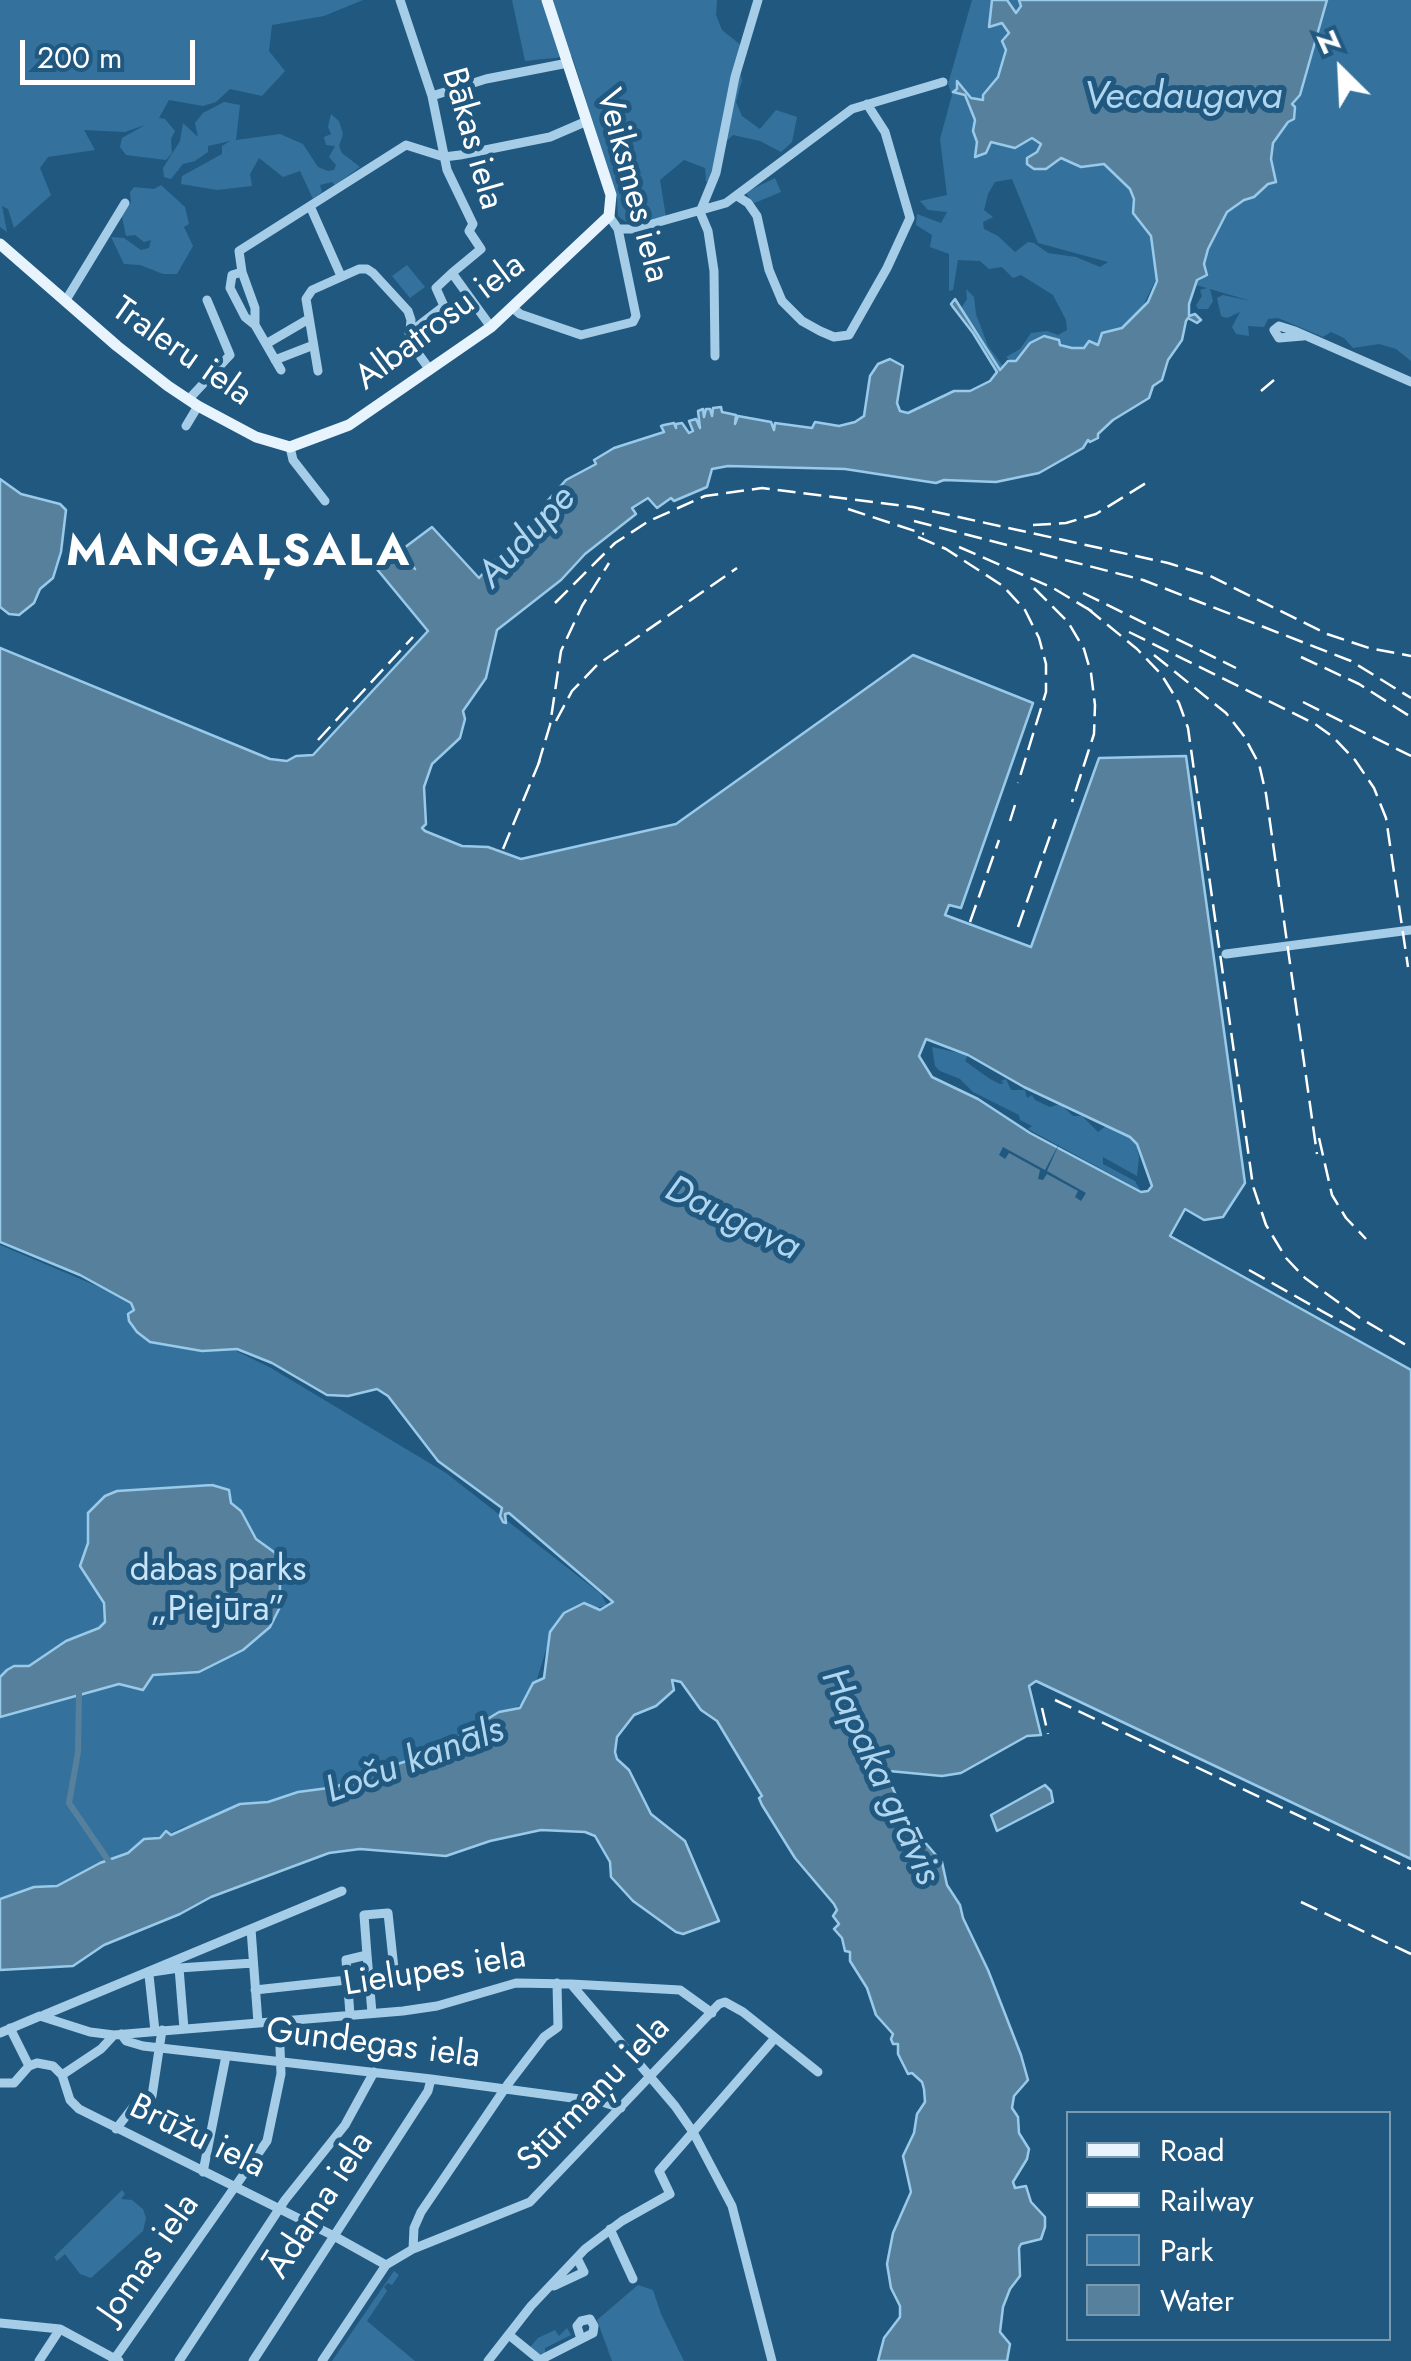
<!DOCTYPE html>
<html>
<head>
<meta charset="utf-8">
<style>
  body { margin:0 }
  #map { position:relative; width:1411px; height:2361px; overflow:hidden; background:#20587f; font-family:Jost,sans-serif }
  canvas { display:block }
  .legend { position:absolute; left:1066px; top:2111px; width:325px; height:230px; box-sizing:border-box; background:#20587f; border:2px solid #799bb2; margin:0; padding:12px 18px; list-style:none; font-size:30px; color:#fff }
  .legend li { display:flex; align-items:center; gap:20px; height:50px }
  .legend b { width:50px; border:2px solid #799bb2 }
  .north { position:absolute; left:1291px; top:20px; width:100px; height:100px; -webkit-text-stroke:8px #20587f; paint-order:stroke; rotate:336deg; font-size:28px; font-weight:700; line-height:40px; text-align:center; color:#fff }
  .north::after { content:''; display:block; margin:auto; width:35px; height:45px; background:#fff; clip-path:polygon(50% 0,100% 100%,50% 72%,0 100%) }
  .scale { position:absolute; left:20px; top:40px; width:175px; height:45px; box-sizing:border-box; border:5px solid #fff; border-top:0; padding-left:12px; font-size:30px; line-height:35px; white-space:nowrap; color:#fff; -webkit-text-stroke:8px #20587f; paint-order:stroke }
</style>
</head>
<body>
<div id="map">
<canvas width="1411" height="2361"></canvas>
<ul class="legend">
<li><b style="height:12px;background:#e7f3fd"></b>Road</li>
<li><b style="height:12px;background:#fff"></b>Railway</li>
<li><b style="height:28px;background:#34729d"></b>Park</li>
<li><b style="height:28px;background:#57809c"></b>Water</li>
</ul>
<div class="north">N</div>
<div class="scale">200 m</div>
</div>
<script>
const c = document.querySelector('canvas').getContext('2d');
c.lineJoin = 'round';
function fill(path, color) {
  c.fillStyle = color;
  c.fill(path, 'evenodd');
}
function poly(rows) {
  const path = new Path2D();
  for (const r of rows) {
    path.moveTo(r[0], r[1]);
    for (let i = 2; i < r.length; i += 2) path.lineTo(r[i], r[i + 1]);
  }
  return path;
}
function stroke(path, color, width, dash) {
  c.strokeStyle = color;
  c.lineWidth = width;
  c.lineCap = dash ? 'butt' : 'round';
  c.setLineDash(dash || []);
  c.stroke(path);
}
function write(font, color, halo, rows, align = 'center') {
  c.font = font + ' Jost,sans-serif';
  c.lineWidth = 10;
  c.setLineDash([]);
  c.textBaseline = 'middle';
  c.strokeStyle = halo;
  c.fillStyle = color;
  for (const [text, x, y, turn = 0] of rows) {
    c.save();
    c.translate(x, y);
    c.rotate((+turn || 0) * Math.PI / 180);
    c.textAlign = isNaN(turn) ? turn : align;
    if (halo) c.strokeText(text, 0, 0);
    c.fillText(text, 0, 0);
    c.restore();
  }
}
fill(poly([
  [0,0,363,0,324,16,272,25,269,51,285,71,262,96,230,89,216,102,203,106,169,100,159,118,165,119,175,131,171,139,172,153,166,160,126,155,120,147,122,138,145,125,125,132,84,130,95,150,48,157,40,168,51,195,14,228,8,209,2,206,7,232,0,227],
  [512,0,717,0,716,15,722,30,742,46,737,62,742,80,736,102,742,116,760,129,776,110,797,117,792,142,781,152,760,141,733,135,720,147,712,179,706,182,705,168,684,160,660,180,666,217,626,222,618,216,617,198,572,56,525,61],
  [972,0,1411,0,1411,361,1396,349,1379,344,1353,348,1344,338,1331,332,1323,337,1278,318,1268,319,1264,327,1248,326,1249,336,1236,334,1232,327,1240,312,1227,318,1221,316,1217,298,1223,295,1251,301,1210,289,1213,301,1208,309,1198,309,1196,305,1202,296,1200,290,1207,288,1158,275,1141,310,1122,328,1102,334,1098,345,1090,341,1084,348,1071,348,1044,336,1030,343,1016,361,1011,361,1006,357,1020,349,1031,333,1047,331,1058,335,1067,330,1066,320,1053,295,1021,275,1013,278,1002,267,989,269,980,261,958,260,953,290,949,291,949,254,930,247,932,235,916,225,917,214,941,223,947,212,928,210,920,201,947,195,940,139,952,95,948,84],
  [1012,179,1038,243,1108,262,1100,267,1076,257,1048,253,1034,243,1028,242,1015,252,998,236,984,229,983,222,993,217,984,210,988,194,995,182],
  [224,102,240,105,236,140,280,134,303,144,318,167,328,171,334,170,336,165,329,157,335,146,326,145,324,137,331,134,328,127,331,114,339,121,343,134,339,146,342,153,360,167,335,185,332,182,320,185,322,192,313,199,300,171,283,177,259,158,250,174,252,186,217,190,181,184,182,176,222,154,222,146,230,141,208,146,208,152,195,161,183,164,171,179,164,177,163,168,180,141,183,123,198,137,195,123,203,113],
  [775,178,781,192,752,204,746,192],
  [161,185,185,207,189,224,184,227,193,246,177,274,163,274,140,265,124,264,111,237,124,238,141,250,149,248,151,240,144,242,135,235,126,236,121,212,131,203,130,192,134,187,154,189],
  [407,265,425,287,410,298,392,276],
  [966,289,974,297,976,314,988,346,1002,365,1006,364,1004,369,999,370,960,310,967,299],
  [932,1047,968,1055,965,1061,990,1079,1000,1084,1004,1083,1001,1081,1006,1079,1011,1090,1025,1090,1027,1098,1032,1095,1035,1100,1050,1107,1060,1104,1073,1116,1082,1116,1098,1132,1106,1126,1130,1137,1135,1140,1139,1157,1137,1176,1103,1157,1103,1164,1135,1181,1140,1190,1028,1129,1032,1126,1020,1120,1019,1115,973,1092,960,1079,940,1071,935,1066],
  [0,1245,144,1306,271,1368,446,1473,601,1594,607,1605,561,1618,545,1653,531,1699,421,1762,363,1783,183,1827,45,1893,0,1903],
  [122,2190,125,2194,121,2199,132,2200,143,2209,146,2218,143,2231,91,2278,80,2274,65,2254,57,2261,54,2257],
  [394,2271,399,2275,392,2285,388,2283,384,2287,387,2291,367,2321,415,2361,332,2361],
  [638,2285,653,2290,661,2314,684,2361,612,2361,597,2320],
  [567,2328,571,2335,545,2348,545,2353,539,2354,530,2347,538,2338,555,2330,559,2336]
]), '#34729d');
const water = poly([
  [992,0,1007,0,1016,13,1021,6,1019,0,1327,0,1300,95,1292,104,1295,107,1294,119,1288,122,1273,143,1271,159,1276,182,1268,184,1254,197,1244,200,1227,212,1208,249,1204,264,1207,275,1197,280,1189,304,1189,316,1195,314,1201,320,1197,323,1188,318,1186,321,1182,340,1168,360,1162,380,1153,386,1149,398,1113,420,1098,434,1098,438,1090,442,1088,440,1083,448,1039,473,996,482,944,480,936,483,845,469,728,466,712,469,707,487,674,501,671,498,657,508,648,498,632,508,636,514,585,554,561,580,497,630,486,678,463,711,465,719,460,738,432,764,424,787,426,824,422,828,425,831,462,846,488,847,521,859,676,824,913,655,1033,703,961,908,949,905,945,915,1031,947,1099,758,1186,756,1245,1183,1223,1217,1204,1220,1185,1209,1170,1236,1411,1370,1411,1859,1036,1681,1029,1686,1041,1735,1027,1736,961,1773,942,1776,889,1771,889,1780,909,1824,942,1862,947,1885,960,1905,963,1918,988,1970,1021,2055,1028,2080,1014,2096,1012,2108,1018,2117,1019,2133,1029,2149,1027,2159,1013,2182,1015,2188,1026,2186,1031,2202,1045,2217,1045,2227,1041,2239,1021,2244,1019,2248,1020,2276,1010,2289,1003,2307,1000,2332,1010,2344,1007,2361,878,2361,884,2338,900,2317,900,2306,891,2288,887,2264,893,2233,911,2192,903,2156,914,2133,917,2114,925,2102,924,2089,922,2082,912,2073,908,2074,898,2054,898,2044,893,2044,891,2039,893,2034,876,2015,867,1988,850,1961,850,1952,845,1951,842,1938,834,1929,839,1924,833,1916,837,1910,834,1904,795,1858,762,1805,759,1798,762,1796,717,1721,701,1710,681,1682,672,1680,674,1690,656,1706,634,1715,617,1737,615,1752,617,1759,629,1770,651,1814,685,1841,719,1921,683,1934,676,1932,633,1901,611,1877,610,1862,595,1836,585,1832,541,1830,490,1841,446,1856,360,1849,329,1853,211,1897,180,1914,104,1945,73,1966,0,1970,0,1899,34,1887,57,1886,100,1863,128,1853,144,1839,160,1838,166,1831,171,1835,240,1804,268,1802,298,1792,336,1787,359,1776,420,1757,435,1746,456,1738,499,1712,520,1708,533,1683,544,1678,550,1632,564,1613,584,1603,600,1610,613,1602,509,1513,505,1514,506,1523,503,1522,500,1516,502,1508,438,1461,388,1396,377,1389,348,1396,327,1395,272,1363,237,1349,202,1351,150,1342,137,1332,129,1321,128,1314,134,1310,131,1303,80,1275,0,1242,0,648,270,759,287,761,296,756,313,755,428,631,376,568,394,557,399,559,396,555,398,551,415,569,400,551,432,527,479,578,566,480,596,464,594,460,614,448,664,432,661,426,664,425,674,423,676,428,676,424,682,423,689,433,693,431,689,421,696,419,700,428,698,411,703,409,704,417,706,409,710,409,712,416,713,408,721,407,722,412,736,415,735,424,738,416,771,422,774,430,775,423,812,428,815,422,839,426,855,422,864,416,870,376,878,364,890,359,903,366,897,403,900,411,908,413,954,391,970,391,990,381,997,372,973,333,953,307,951,304,955,299,1000,370,1008,361,1016,361,1030,343,1044,336,1059,340,1060,345,1072,348,1084,348,1089,341,1098,345,1102,333,1122,328,1148,302,1157,281,1151,236,1133,213,1134,199,1130,189,1104,164,1081,167,1061,158,1046,169,1034,169,1027,164,1027,158,1037,152,1041,144,1032,138,1015,148,991,142,986,153,975,157,977,142,973,131,975,120,965,95,953,92,957,89,957,81,971,98,983,100,983,95,998,77,1006,50,1002,41,1009,33,1002,23,989,27,992,0],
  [926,1039,968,1055,1024,1087,1130,1137,1137,1144,1152,1186,1148,1191,1141,1192,1030,1133,978,1099,932,1077,919,1056,926,1039],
  [0,479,21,494,60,504,66,510,61,552,53,578,40,589,34,603,19,615,9,614,0,607,0,479],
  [212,1485,229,1490,231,1503,241,1511,256,1539,274,1552,280,1561,280,1607,270,1627,243,1650,199,1672,153,1675,143,1690,119,1684,0,1717,0,1677,7,1670,14,1666,29,1666,66,1641,99,1628,105,1622,104,1603,80,1566,88,1543,88,1513,105,1496,117,1491,212,1485],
  [1045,1785,1051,1791,1053,1802,997,1831,991,1815,1045,1785]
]);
fill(water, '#57809c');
stroke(water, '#99cae9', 2.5);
fill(poly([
  [1060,1142,1047,1171,1086,1193,1081,1201,1075,1197,1078,1191,1047,1174,1043,1180,1038,1179,1040,1170,1009,1153,1005,1159,999,1155,1003,1147,1045,1170]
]), '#20587f');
stroke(poly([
  [79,1694,78,1752,69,1803,110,1863]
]), '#57809c', 6);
stroke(poly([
  [400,0,432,96,447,170,473,224,469,231,481,249,452,273,491,327],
  [432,96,486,79,568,63],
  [737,196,748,203,757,216,769,270,782,301,802,321,820,331,834,337,849,335,887,268,910,218,885,132,867,104],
  [310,206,341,276],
  [618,229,634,229,726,203,852,109,943,82],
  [242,272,232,275,230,288,245,317,255,325],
  [66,300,125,203],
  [513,308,520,314,581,335,633,322,636,316,618,229,609,216],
  [409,333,444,306,436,288,452,273],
  [1303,336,1279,338,1274,330,1279,326,1295,331,1411,382],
  [266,344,307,320],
  [715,356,714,271,708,231,700,212,716,173,735,77,758,0],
  [275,360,311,346],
  [281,370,255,325,255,308,242,272,239,251,406,145,444,157,460,155,550,137,587,121],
  [318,371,306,299,312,290,359,269,367,269,373,273,408,311,411,320,409,341,430,370],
  [188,400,230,355,207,300],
  [186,426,198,406],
  [290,447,293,460,325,501],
  [1226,954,1411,930],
  [251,1929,258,2023],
  [367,1955,372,2013],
  [179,1968,253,1963],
  [152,1972,179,1968,184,2029],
  [152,1972,149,1975,155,2031],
  [571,1984,680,1990,712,2013],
  [255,1990,347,1980],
  [44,2015,342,1891],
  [350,2015,346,1960,367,1955,364,1915,388,1913,395,1978,370,1979],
  [10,2028,29,2066],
  [0,2033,40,2016,90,2032,114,2035,403,2011,437,2006,516,1983,571,1984,675,2106,693,2132,732,2206,772,2361],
  [121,2034,126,2041,143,2046,431,2079,602,2102,621,2108],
  [114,2035,101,2049,62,2075,70,2100,79,2109,334,2236,386,2265],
  [0,2083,14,2083,29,2066,37,2063,53,2066,62,2075],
  [116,2129,134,2106,152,2096,162,2030],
  [203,2172,226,2056],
  [610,2229,633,2279],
  [413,2249,414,2228,421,2212,508,2084,544,2037,558,2027,557,1983],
  [554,2286,584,2272,577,2258],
  [0,2323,60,2329,119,2361],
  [509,2335,541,2361],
  [540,2360,593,2333,594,2326,590,2319,581,2321,577,2326,581,2339],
  [39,2361,60,2329],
  [113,2361,267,2141,281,2074,279,2021],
  [179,2361,285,2200,345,2125,374,2072],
  [253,2361,428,2091,431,2079],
  [322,2361,386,2265,413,2249,530,2202,719,2004,725,2002,743,2012,818,2072],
  [488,2361,531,2306,585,2249,622,2221,670,2194,659,2171,775,2038]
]), '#a5cde7', 9);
stroke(poly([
  [0,244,117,346,168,386,198,406,256,437,290,447,349,425,491,327,609,216,611,195,547,0]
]), '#e7f3fd', 11);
stroke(poly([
  [1261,391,1274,380],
  [848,509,924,534],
  [914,521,1143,580,1351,661,1411,698],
  [1033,525,1066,523,1096,514,1146,483],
  [918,537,946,549,1003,586,1025,610,1039,638,1046,664,1046,692,1018,783],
  [959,547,1053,588,1098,615],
  [1034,588,1068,622,1084,649,1091,673,1095,705,1094,734,1072,802],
  [1083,593,1236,668],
  [555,603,615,543,649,521,705,496,762,488,913,507,1168,563,1210,576,1327,634,1369,648,1411,656],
  [1087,608,1137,649,1161,674,1179,703,1188,728,1253,1186,1266,1225,1286,1258,1305,1278,1360,1318,1411,1348],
  [1129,632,1315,724,1333,737,1355,760,1374,788,1386,818,1408,967],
  [1154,655,1226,713,1244,736,1259,764,1266,794,1317,1154],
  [1301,657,1359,684,1411,717],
  [1303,702,1411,756],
  [556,721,572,691,597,665,737,568],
  [318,740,413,637],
  [538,765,550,725,561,651,582,606,609,563],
  [1010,821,1015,805],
  [503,849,543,753],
  [970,922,999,840],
  [1018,927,1056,819],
  [1319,1138,1332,1195,1346,1218,1366,1239],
  [1249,1270,1359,1332],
  [1055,1700,1411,1869],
  [1042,1708,1048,1734],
  [1301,1902,1411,1954]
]), '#fff', 2.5, [18, 8]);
write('35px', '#fff', '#20587f', [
  ["Bākas iela",471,139,74],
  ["Veiksmes iela",631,186,75],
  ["Albatrosu iela",441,323,-37],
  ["Traleru iela",181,353,35],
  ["Lielupes iela",435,1972,-9],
  ["Gundegas iela",373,2045,7],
  ["Stūrmaņu iela",595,2095,-46],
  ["Brūžu iela",197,2138,26],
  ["Ādama iela",321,2206,-57],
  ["Jomas iela",150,2259,-55]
]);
write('35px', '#c9e4f6', '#20587f', [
  ["dabas parks",218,1572],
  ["„Piejūra”",218,1612]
]);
write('italic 38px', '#b0d6ef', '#20587f', [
  ["Vecdaugava",1183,99],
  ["Audupe",528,538,-47],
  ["Daugava",732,1220,26],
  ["Loču kanāls",415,1762,-20],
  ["Hapaka grāvis",879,1777,65]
]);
c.letterSpacing = '2.5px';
write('bold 45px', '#fff', '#20587f', [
  ["MANGAĻSALA",239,554]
]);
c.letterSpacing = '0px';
</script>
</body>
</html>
